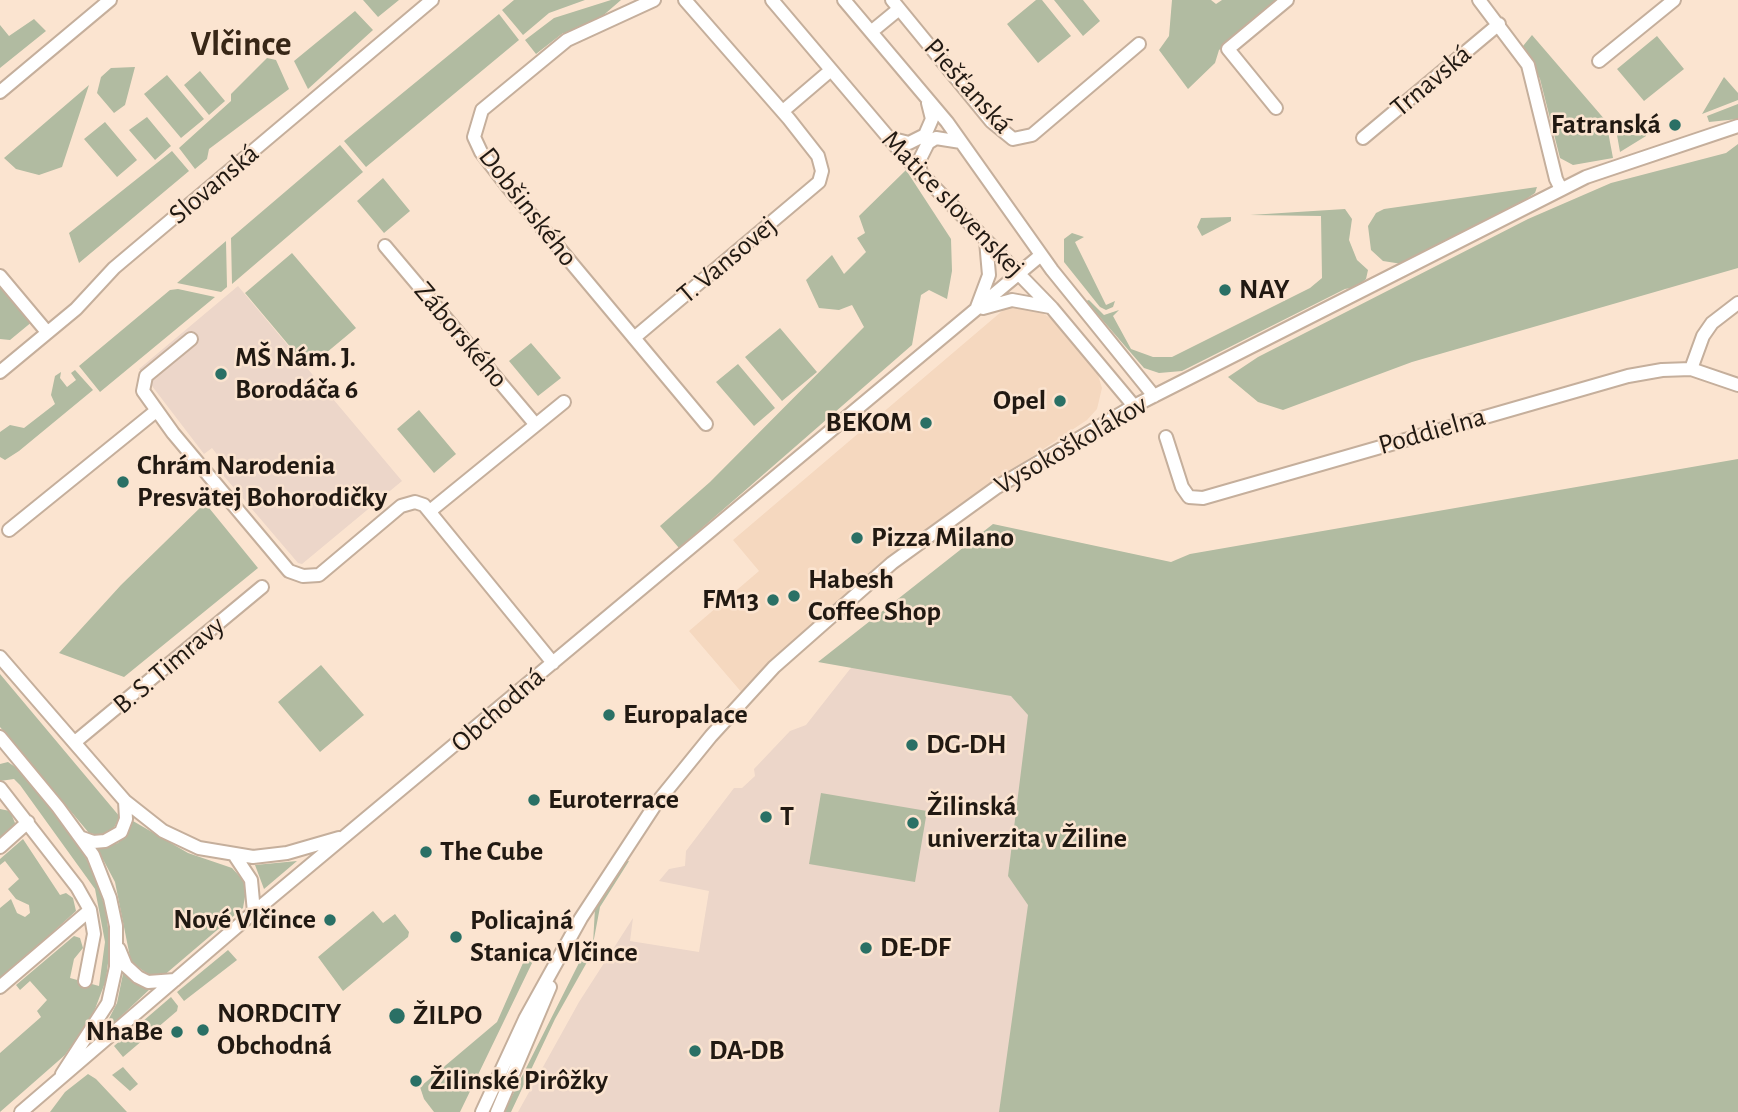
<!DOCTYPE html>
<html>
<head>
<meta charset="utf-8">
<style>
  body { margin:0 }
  canvas { display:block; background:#fbe4d0 }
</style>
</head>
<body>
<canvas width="1738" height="1112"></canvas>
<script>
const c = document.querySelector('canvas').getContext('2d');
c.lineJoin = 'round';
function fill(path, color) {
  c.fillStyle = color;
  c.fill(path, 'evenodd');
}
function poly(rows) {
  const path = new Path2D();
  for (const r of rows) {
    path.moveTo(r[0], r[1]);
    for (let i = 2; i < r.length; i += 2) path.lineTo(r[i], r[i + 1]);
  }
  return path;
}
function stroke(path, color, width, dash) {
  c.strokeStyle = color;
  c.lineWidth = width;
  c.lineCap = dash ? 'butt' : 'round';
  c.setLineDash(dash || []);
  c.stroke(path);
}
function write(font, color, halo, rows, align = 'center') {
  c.font = font + ' "Alegreya Sans",sans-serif';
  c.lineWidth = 5;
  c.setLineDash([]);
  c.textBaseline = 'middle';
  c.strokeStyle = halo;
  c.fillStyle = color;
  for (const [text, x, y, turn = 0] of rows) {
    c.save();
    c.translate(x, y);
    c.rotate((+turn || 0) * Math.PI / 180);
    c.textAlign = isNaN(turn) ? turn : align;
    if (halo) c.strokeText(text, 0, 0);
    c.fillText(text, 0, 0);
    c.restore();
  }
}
fill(poly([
  [1008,306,1034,308,1052,319,1098,375,1102,388,1097,409,1087,420,959,505,896,553,819,617,743,694,689,631,759,571,733,540]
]), '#f5d8bf');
fill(poly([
  [238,286,402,481,302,564,298,563,217,468,223,462,212,448,204,454,139,369],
  [1019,532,1054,1112,518,1112,579,1002,633,918,630,941,699,952,709,891,659,881,669,869,685,866,686,851,734,788,742,788,755,776,754,769,790,731,806,725,850,669]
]), '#ecd6c9');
fill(poly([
  [363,0,399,0,378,17],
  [514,0,585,0,549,13,523,35,502,10],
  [611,0,621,0,591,26,569,35,563,33,536,54,525,40,554,18],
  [1036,0,1042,0,1071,36,1038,63,1007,24],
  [1054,0,1083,0,1100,21,1083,36],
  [1172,0,1211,0,1216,4,1222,0,1281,0,1219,50,1215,63,1188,89,1159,50,1169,36],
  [355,11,373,30,308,89,294,61],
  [499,14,519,40,366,167,344,141],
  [34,19,46,31,0,68,0,25,9,36],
  [1532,35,1606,121,1613,158,1573,165,1560,158,1540,79,1523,46],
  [1657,36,1684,69,1644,101,1617,69],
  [267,58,276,60,289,89,209,149,207,159,195,169,179,148,231,101,231,94],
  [135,67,125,105,114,113,97,93,101,77,111,68],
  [200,71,225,101,209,115,184,85],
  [167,75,204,119,181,138,144,94],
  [1724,77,1738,93,1738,100,1702,114],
  [89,85,62,167,39,175,16,169,4,158],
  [1738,104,1738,119,1709,122,1707,116],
  [147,117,171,146,155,160,129,130],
  [105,122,137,160,117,177,84,139],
  [1617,135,1646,135,1646,136,1620,152],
  [1738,144,1738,268,1412,362,1283,410,1258,402,1228,377,1258,357,1528,219,1611,183,1726,153],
  [340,145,363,172,232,284,231,238],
  [172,151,189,171,79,263,69,233],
  [906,170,951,239,952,271,947,299,929,290,921,295,912,345,679,548,660,526,710,482,864,327,852,305,839,310,819,308,806,280,832,255,844,274,866,252,857,238,865,233,859,216],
  [383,178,410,211,384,233,357,201],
  [1537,187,1535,193,1516,206,1402,264,1383,261,1371,250,1368,226,1376,213,1384,209],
  [1345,209,1352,219,1349,240,1357,260,1368,270,1366,279,1356,287,1345,289,1182,371,1159,373,1144,368,1086,301,1089,300,1104,315,1119,310,1113,316,1131,349,1153,357,1172,357,1310,288,1322,278,1321,216,1250,215],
  [1231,217,1231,221,1202,236,1197,227,1201,218],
  [1072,233,1084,237,1075,242,1106,305,1115,301,1113,307,1106,310,1100,307,1064,262,1064,239],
  [226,241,227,287,221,292,177,283],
  [292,253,356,328,308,368,245,293],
  [0,281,33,321,10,340,0,339],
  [178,289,215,297,100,392,79,366,170,290],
  [780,328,817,372,782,401,745,357],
  [531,343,561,378,538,396,509,361],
  [738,364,775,408,754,426,716,382],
  [75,370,93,390,19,451,5,460,0,457,0,432,10,425,24,428,55,404,51,395,55,376,61,372,60,378,67,387,76,380,71,373],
  [419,410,456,454,434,473,397,429],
  [1738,459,1738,1112,999,1112,1028,905,1008,876,1028,715,1011,696,818,662,993,524,1171,562,1190,554],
  [205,503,258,568,124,677,59,653,121,585],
  [321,665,364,715,320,752,278,702],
  [0,674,120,817,112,831,98,835,89,833,0,727],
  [8,762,21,771,66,827,92,868,106,910,110,946,106,980,92,1017,65,1055,0,1112,0,1053,41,1017,37,1011,47,1000,30,981,20,990,16,985,74,936,80,938,83,948,74,959,70,978,99,986,105,942,95,889,20,785,14,779,0,781,0,764],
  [821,793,927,811,915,882,809,864],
  [0,809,10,811,15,823,15,828,0,842],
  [133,821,188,853,232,868,243,880,246,891,243,908,162,977,152,977,131,962,115,882,97,848,118,843],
  [23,839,60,895,66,893,73,898,76,911,0,980,0,908,11,899,17,913,25,917,30,913,29,905,16,899,8,889,19,879,5,861,0,865,0,859],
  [297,861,264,889,255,865],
  [629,861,600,907,593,944,595,908,623,862],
  [373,911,383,923,395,914,409,932,408,937,343,991,318,957],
  [228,950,237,960,184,1001,177,992],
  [584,953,591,955,555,1019,511,1112,504,1112],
  [529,958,533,961,460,1112,434,1112,424,1099,420,1087,497,1022,523,963],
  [124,969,151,988,100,1036,117,1003],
  [171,997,178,1006,177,1011,123,1057,114,1046],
  [123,1067,138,1084,130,1091,112,1075],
  [88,1074,96,1079,127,1112,50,1112,65,1092]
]), '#b1bba1');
const street = poly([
  [654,0,567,40,482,110,474,137,481,152,508,187,706,424],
  [772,0,905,157,1052,308,1134,406],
  [844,0,947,122,1052,270,1154,396],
  [892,0,991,121,1013,139,1032,135,1139,44],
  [1479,0,1528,65,1556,179,1561,189],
  [871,32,899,9],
  [1599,61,1674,0],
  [0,92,110,0],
  [1276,108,1228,49,1287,0],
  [783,111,831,70],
  [889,138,909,143,925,135,932,119,928,103],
  [1363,138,1499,24],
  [921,175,919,161,928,143,936,138,961,142],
  [385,246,536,425],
  [0,276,47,332],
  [977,307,989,275,986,241],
  [983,308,1012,300,1050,307],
  [634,338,819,182,822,171,818,156,789,119,685,0],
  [191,339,146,376,143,391,173,433,289,571,303,576,319,575,401,506,415,502,424,505,553,663],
  [1691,369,1703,336,1712,323,1738,303],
  [0,372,76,309,114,268,432,0],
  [1166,437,1182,487,1189,497,1203,498,1628,376,1662,370,1691,369,1738,385],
  [430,511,564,402],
  [9,530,156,411],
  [0,657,125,801,163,831,199,848,253,857,287,853,339,838],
  [0,737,58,807,93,855,110,898,116,926,116,967,108,1003,62,1074],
  [75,742,262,587],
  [0,788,77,887,90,910,94,934,85,981],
  [82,838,93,842,105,841,121,832,126,819,125,801],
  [0,847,28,822],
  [235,856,251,880,254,912],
  [119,949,126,966,138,977,148,982,175,980],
  [0,987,90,910],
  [21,1112,254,912,1041,255],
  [482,1112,525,1019,581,918,655,805,711,736,774,667,892,563,997,487,1134,406,1586,177,1738,126],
  [497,1112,550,987]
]);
stroke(street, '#c5af9c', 16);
stroke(street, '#fff', 12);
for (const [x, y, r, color] of [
  [1675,125,7,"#2a7065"],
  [1225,290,7,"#2a7065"],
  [221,374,7,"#2a7065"],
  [1060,401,7,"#2a7065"],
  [926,423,7,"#2a7065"],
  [123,482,7,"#2a7065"],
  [857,538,7,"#2a7065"],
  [794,596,7,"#2a7065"],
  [773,600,7,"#2a7065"],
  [609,715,7,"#2a7065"],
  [912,745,7,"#2a7065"],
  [534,800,7,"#2a7065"],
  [766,817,7,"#2a7065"],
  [913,823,7,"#2a7065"],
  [426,852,7,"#2a7065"],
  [330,920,7,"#2a7065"],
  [456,937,7,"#2a7065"],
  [866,948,7,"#2a7065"],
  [397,1016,9,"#2a7065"],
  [203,1030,7,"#2a7065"],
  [177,1032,7,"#2a7065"],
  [695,1051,7,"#2a7065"],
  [416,1081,7,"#2a7065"]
]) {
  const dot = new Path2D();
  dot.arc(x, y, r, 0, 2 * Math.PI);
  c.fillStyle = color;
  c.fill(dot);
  stroke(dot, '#fbe4d0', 2.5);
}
write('28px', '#211912', '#fbe4d0', [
  ["Trnavská",1431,81,-40],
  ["Piešťanská",968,86,48],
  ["Slovanská",214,184,-40],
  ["Matice slovenskej",953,204,46],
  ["Dobšinského",528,207,52],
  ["T. Vansovej",727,260,-40],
  ["Záborského",461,335,50],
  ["Poddielna",1432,431,-16],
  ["Vysokoškolákov",1071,445,-30],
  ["B. S. Timravy",169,665,-40],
  ["Obchodná",498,710,-41]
]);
write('bold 28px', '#211912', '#fbe4d0', [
  ["Fatranská",1661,125,"right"],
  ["NAY",1239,290],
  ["MŠ Nám. J.",235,358],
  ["Borodáča 6",235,390],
  ["Opel",1046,401,"right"],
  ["BEKOM",912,423,"right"],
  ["Chrám Narodenia",137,466],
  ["Presvätej Bohorodičky",137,498],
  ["Pizza Milano",871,538],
  ["Habesh",808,580],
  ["Coffee Shop",808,612],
  ["FM13",759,600,"right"],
  ["Europalace",623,715],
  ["DG-DH",926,745],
  ["Euroterrace",548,800],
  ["Žilinská",927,807],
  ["univerzita v Žiline",927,839],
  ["T",780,817],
  ["The Cube",440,852],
  ["Nové Vlčince",316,920,"right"],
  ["Policajná",470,921],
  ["Stanica Vlčince",470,953],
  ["DE-DF",880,948],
  ["NORDCITY",217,1014],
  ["Obchodná",217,1046],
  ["ŽILPO",413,1016],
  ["NhaBe",163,1032,"right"],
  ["DA-DB",709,1051],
  ["Žilinské Pirôžky",430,1081]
], 'left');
write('bold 35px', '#382717', '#fbe4d0', [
  ["Vlčince",241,44]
]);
</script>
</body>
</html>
